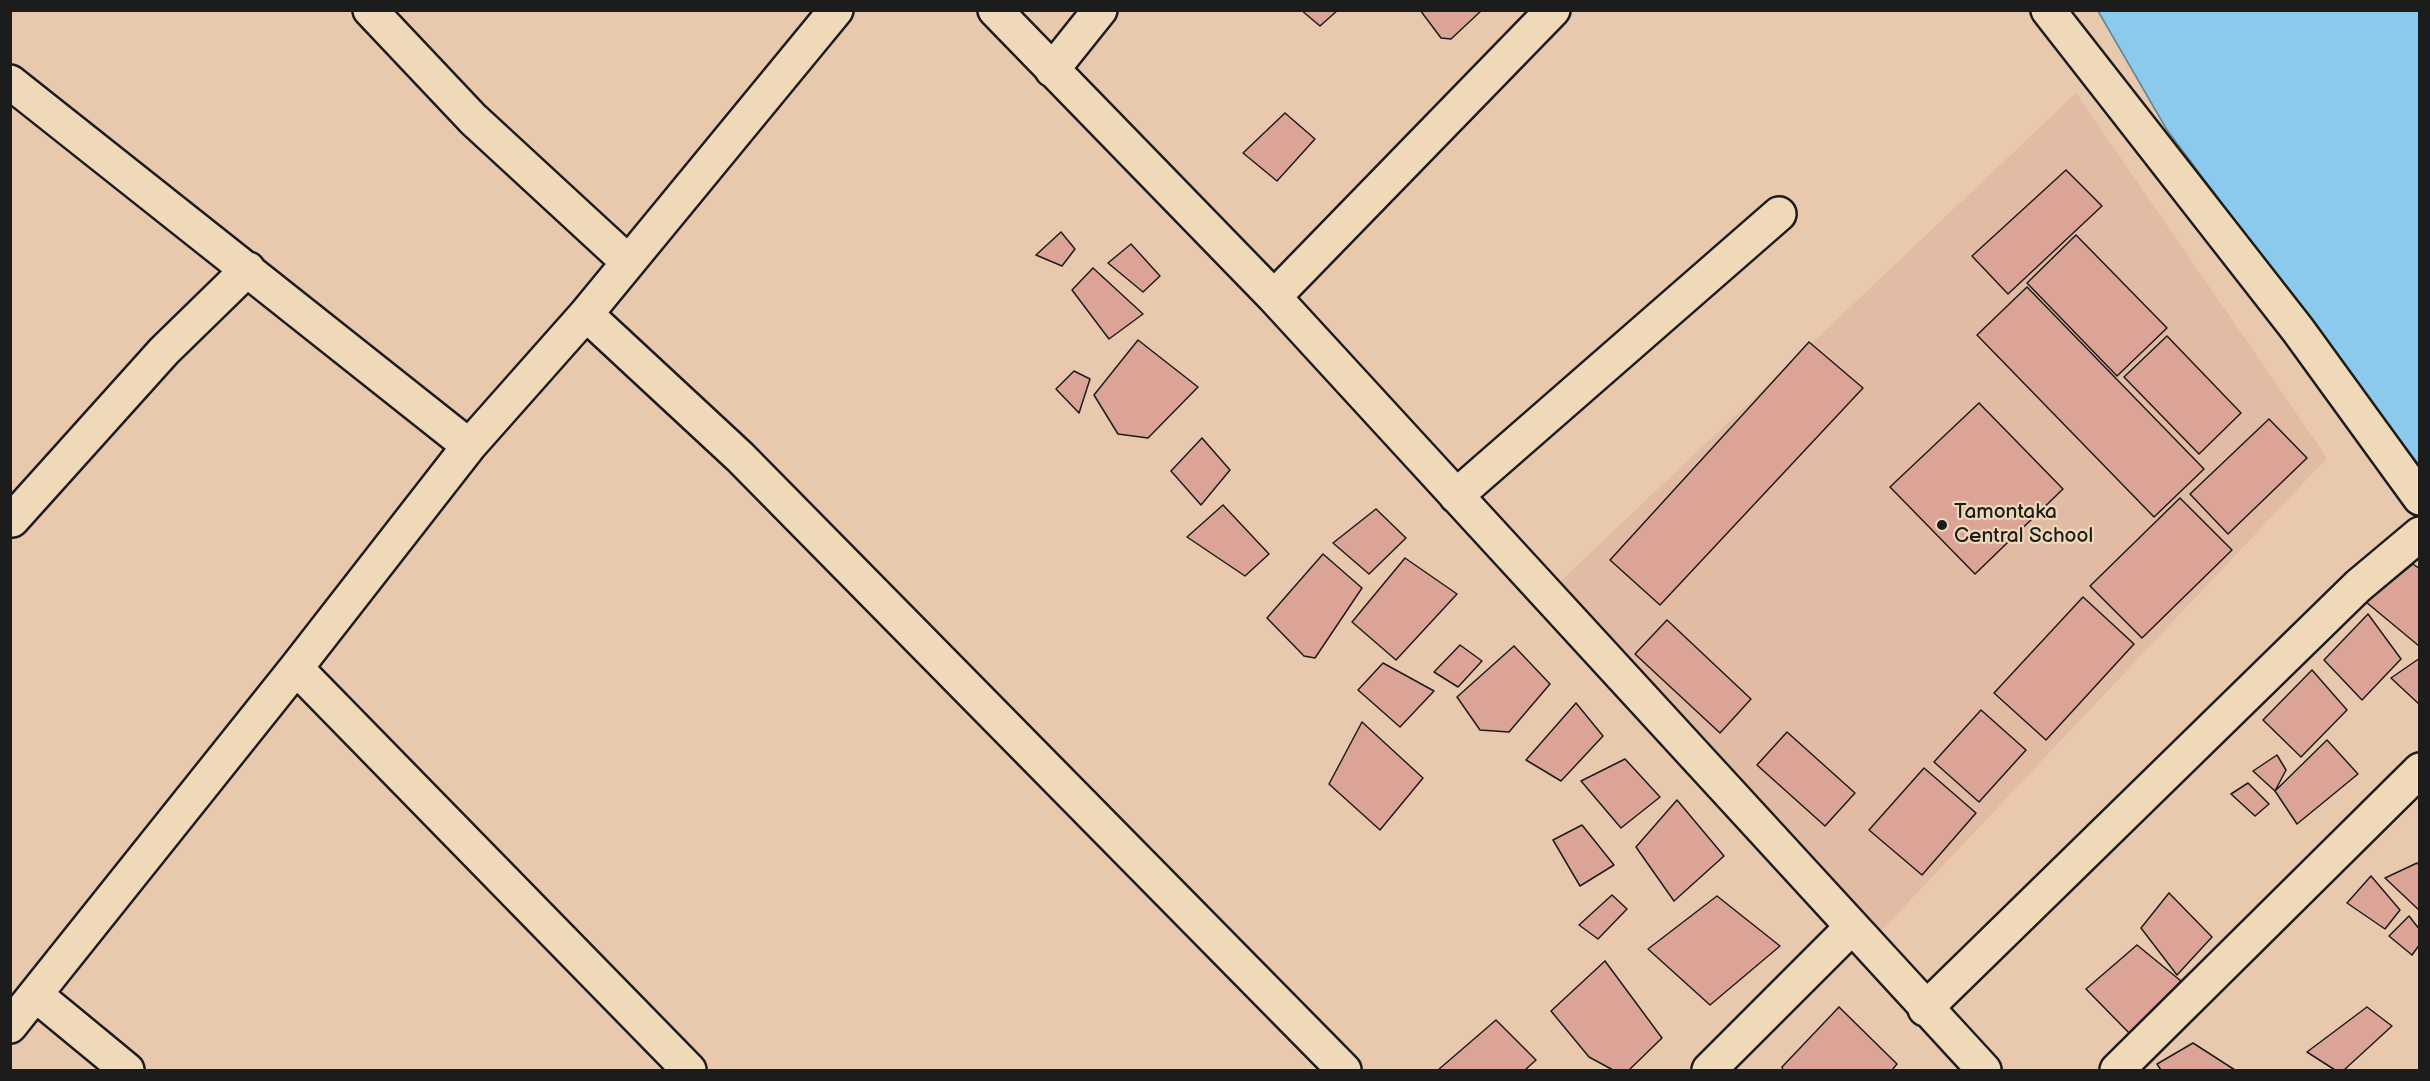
<!DOCTYPE html>
<html>
<head>
<meta charset="utf-8">
<style>
  body { margin:0 }
  #map { position:relative; width:2430px; height:1081px; overflow:hidden; background:#e9c9ae; font-family:"Balsamiq Sans",sans-serif }
  canvas { display:block }
  .frame { position:absolute; inset:0; border:12px solid #1c1c1c; pointer-events:none }
</style>
</head>
<body>
<div id="map">
<canvas width="2430" height="1081"></canvas>
<div class="frame"></div>
</div>
<script>
const c = document.querySelector('canvas').getContext('2d');
c.lineJoin = 'round';
function fill(path, color) {
  c.fillStyle = color;
  c.fill(path, 'evenodd');
}
function poly(rows) {
  const path = new Path2D();
  for (const r of rows) {
    path.moveTo(r[0], r[1]);
    for (let i = 2; i < r.length; i += 2) path.lineTo(r[i], r[i + 1]);
  }
  return path;
}
function stroke(path, color, width, dash) {
  c.strokeStyle = color;
  c.lineWidth = width;
  c.lineCap = dash ? 'butt' : 'round';
  c.setLineDash(dash || []);
  c.stroke(path);
}
function write(font, color, halo, rows, align = 'center') {
  c.font = font + ' "Balsamiq Sans",sans-serif';
  c.lineWidth = 4.5;
  c.setLineDash([]);
  c.textBaseline = 'middle';
  c.strokeStyle = halo;
  c.fillStyle = color;
  for (const [text, x, y, turn = 0] of rows) {
    c.save();
    c.translate(x, y);
    c.rotate((+turn || 0) * Math.PI / 180);
    c.textAlign = isNaN(turn) ? turn : align;
    if (halo) c.strokeText(text, 0, 0);
    c.fillText(text, 0, 0);
    c.restore();
  }
}
fill(poly([
  [2076,93,2327,458,1871,942,1549,592]
]), '#e1bba4');
const water = poly([
  [2098,11,2419,11,2419,465,2167,130,2098,11]
]);
fill(water, '#8bcaec');
stroke(water, '#5f8499', 1.5);
const building = poly([
  [1301,10,1338,10,1320,26,1301,10],
  [1420,10,1482,10,1451,39,1441,38,1420,10],
  [1285,113,1315,139,1277,181,1243,153,1285,113],
  [2066,170,2102,206,2008,294,1972,256,2066,170],
  [1061,232,1075,249,1062,266,1036,255,1061,232],
  [2076,235,2167,328,2117,376,2027,283,2076,235],
  [1131,244,1160,276,1143,292,1108,263,1131,244],
  [1093,268,1143,314,1109,339,1072,290,1093,268],
  [2027,287,2204,469,2154,517,1977,335,2027,287],
  [2167,336,2241,413,2199,454,2124,377,2167,336],
  [1138,340,1198,387,1148,438,1118,434,1094,395,1138,340],
  [1809,342,1863,388,1660,605,1610,560,1809,342],
  [1074,371,1090,379,1079,413,1056,389,1074,371],
  [1979,403,2063,489,1975,574,1890,487,1979,403],
  [2269,419,2307,458,2228,534,2190,494,2269,419],
  [1202,438,1230,470,1201,505,1171,471,1202,438],
  [2180,498,2232,550,2142,638,2090,586,2180,498],
  [1223,505,1269,554,1245,576,1187,537,1223,505],
  [1376,509,1406,538,1369,574,1333,543,1376,509],
  [1323,554,1362,588,1315,658,1304,656,1267,618,1323,554],
  [1405,558,1457,594,1396,660,1352,622,1405,558],
  [2413,564,2420,569,2419,646,2366,602,2413,564],
  [2083,597,2134,644,2046,740,1994,693,2083,597],
  [2368,614,2401,659,2362,700,2324,660,2368,614],
  [1667,620,1751,699,1720,733,1635,654,1667,620],
  [1460,645,1482,661,1458,687,1434,672,1460,645],
  [1514,646,1550,684,1509,732,1480,730,1457,697,1514,646],
  [2420,658,2420,705,2391,678,2420,658],
  [1383,663,1434,691,1400,727,1358,690,1383,663],
  [2312,670,2347,710,2301,757,2263,720,2312,670],
  [1576,703,1603,736,1561,781,1526,760,1576,703],
  [1981,710,2026,750,1979,802,1934,762,1981,710],
  [1362,722,1423,778,1380,830,1329,784,1362,722],
  [1787,732,1855,793,1825,826,1757,765,1787,732],
  [2327,740,2358,774,2297,824,2275,791,2327,740],
  [2277,755,2286,770,2275,791,2253,771,2277,755],
  [1625,759,1660,797,1621,828,1581,781,1625,759],
  [1924,768,1976,813,1922,875,1869,830,1924,768],
  [2248,783,2269,804,2255,816,2231,794,2248,783],
  [1677,800,1724,856,1674,901,1636,847,1677,800],
  [1582,825,1614,865,1580,886,1553,840,1582,825],
  [2417,863,2420,866,2420,911,2385,878,2417,863],
  [2371,876,2400,910,2385,929,2347,903,2371,876],
  [2169,893,2212,937,2177,975,2141,928,2169,893],
  [1612,895,1627,909,1598,939,1579,925,1612,895],
  [1717,896,1780,946,1710,1005,1648,949,1717,896],
  [2409,916,2420,930,2420,944,2412,955,2389,936,2409,916],
  [2137,945,2181,981,2131,1035,2086,989,2137,945],
  [1605,961,1662,1038,1629,1070,1613,1070,1589,1057,1551,1011,1605,961],
  [1839,1007,1897,1064,1892,1070,1783,1070,1782,1067,1839,1007],
  [2367,1007,2392,1026,2344,1070,2335,1070,2307,1052,2367,1007],
  [1496,1020,1536,1060,1525,1070,1438,1070,1496,1020],
  [2193,1043,2235,1070,2161,1070,2157,1064,2193,1043]
]);
fill(building, '#dca397');
stroke(building, '#1c1c1c', 1.5);
const minor = poly([
  [370,10,473,119,628,262],
  [995,10,1274,297,1984,1070],
  [2048,10,2298,330,2420,498],
  [1052,70,1100,10],
  [10,82,469,446],
  [1274,297,1553,10],
  [586,314,740,457,1344,1070],
  [1456,496,1779,214],
  [12,520,164,351,248,269],
  [296,668,689,1070],
  [36,995,127,1070],
  [1925,1009,2358,586,2420,534],
  [10,1026,296,668,469,446,586,314,836,10],
  [1709,1070,1851,928],
  [2117,1070,2420,770]
]);
stroke(minor, '#1c1c1c', 38);
stroke(minor, '#efd9b8', 33);
for (const [x, y, r, color] of [
  [1942,525,6,"#1c1c1c"]
]) {
  const dot = new Path2D();
  dot.arc(x, y, r, 0, 2 * Math.PI);
  c.fillStyle = color;
  c.fill(dot);
  stroke(dot, '#efd9b8', 2);
}
write('21px', '#1c1c1c', '#efd9b8', [
  ["Tamontaka",1954,513],
  ["Central School",1954,537]
], 'left');
</script>
</body>
</html>
